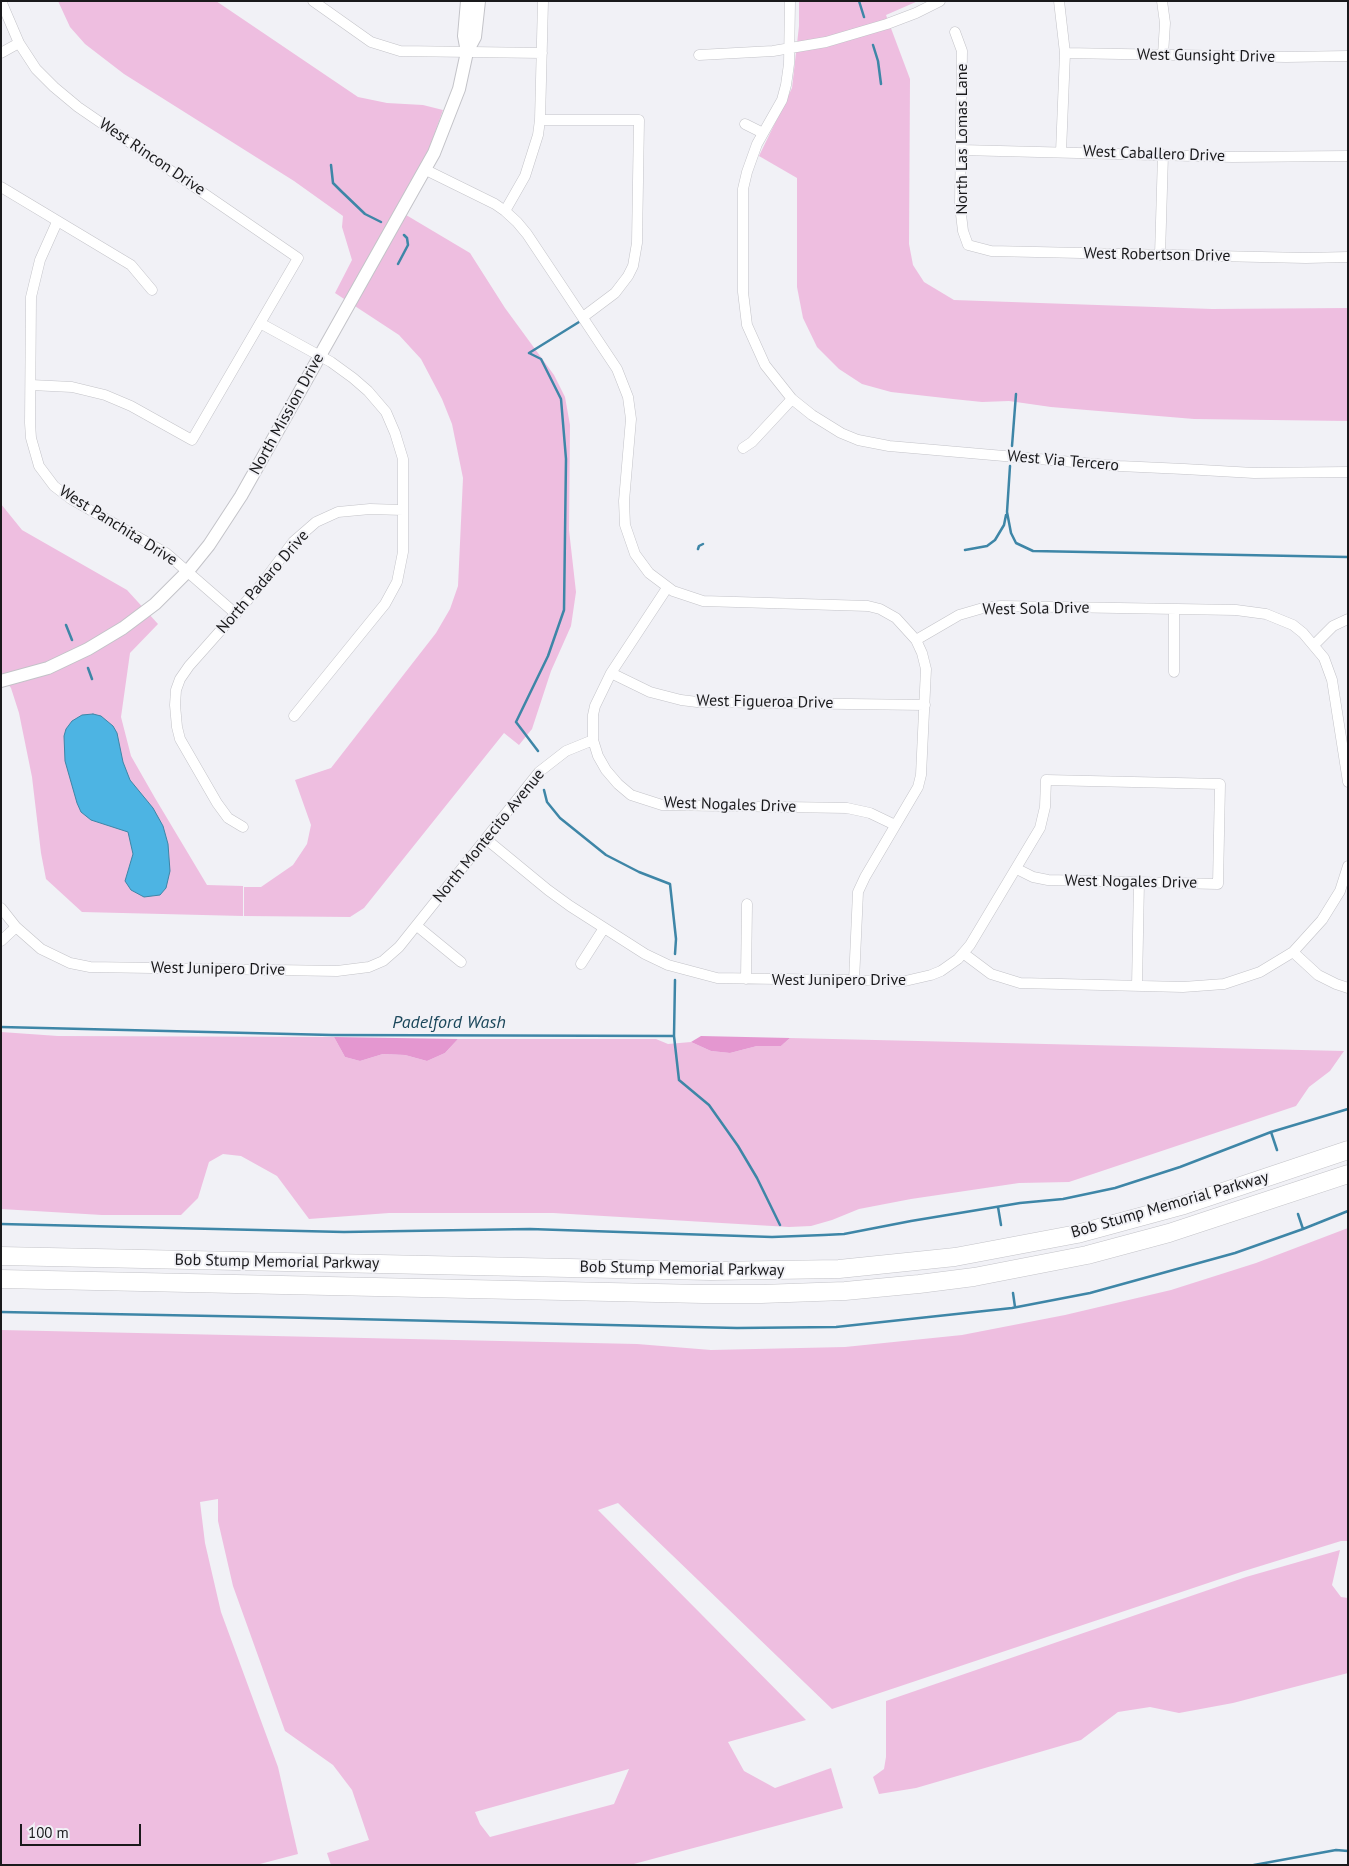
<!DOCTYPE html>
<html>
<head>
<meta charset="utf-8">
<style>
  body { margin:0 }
  #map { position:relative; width:1349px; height:1866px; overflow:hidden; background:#f1f1f6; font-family:"PT Sans",sans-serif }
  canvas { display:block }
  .frame { position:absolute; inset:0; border:2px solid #1a1a1c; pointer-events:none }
  .scale { position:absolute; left:20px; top:1824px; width:121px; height:22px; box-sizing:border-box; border:2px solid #1a1a1c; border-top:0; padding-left:6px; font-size:15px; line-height:18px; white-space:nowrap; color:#1a1a1c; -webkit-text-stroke:4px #f1f1f6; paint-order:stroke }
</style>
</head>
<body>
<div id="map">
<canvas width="1349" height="1866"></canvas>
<div class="frame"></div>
<div class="scale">100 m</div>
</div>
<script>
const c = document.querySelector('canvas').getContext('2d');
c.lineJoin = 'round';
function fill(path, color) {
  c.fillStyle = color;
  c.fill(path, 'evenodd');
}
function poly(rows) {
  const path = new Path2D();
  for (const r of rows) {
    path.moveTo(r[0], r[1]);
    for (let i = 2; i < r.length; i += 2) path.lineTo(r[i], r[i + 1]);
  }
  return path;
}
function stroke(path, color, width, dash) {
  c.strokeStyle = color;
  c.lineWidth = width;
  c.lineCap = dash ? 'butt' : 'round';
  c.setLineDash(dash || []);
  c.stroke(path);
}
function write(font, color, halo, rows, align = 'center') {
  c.font = font + ' "PT Sans",sans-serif';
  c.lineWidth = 4;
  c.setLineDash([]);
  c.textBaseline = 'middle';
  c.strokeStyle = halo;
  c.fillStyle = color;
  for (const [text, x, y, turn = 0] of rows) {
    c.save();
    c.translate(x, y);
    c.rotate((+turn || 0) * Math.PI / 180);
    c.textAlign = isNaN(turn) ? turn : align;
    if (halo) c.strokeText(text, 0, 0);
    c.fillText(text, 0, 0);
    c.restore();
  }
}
fill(poly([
  [58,1,216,1,358,97,387,103,423,105,443,110,429,149,396,209,470,253,505,308,554,375,565,397,570,425,569,530,576,592,571,626,551,671,532,729,519,745,504,733,364,908,350,917,244,916,244,887,261,887,293,865,307,844,311,825,295,780,331,768,436,633,450,609,458,586,463,478,452,424,442,399,421,359,399,335,335,293,352,260,342,227,343,216,294,181,124,74,85,44,70,27],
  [799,1,918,1,886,15,910,79,909,244,913,265,924,282,954,300,1212,309,1348,308,1348,421,1194,419,1051,407,1009,401,982,402,953,399,891,392,862,384,839,369,817,347,803,318,797,287,797,178,759,156,792,88,799,26],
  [1,504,22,530,127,590,158,624,130,653,121,717,131,756,155,798,207,885,243,886,243,916,82,912,46,879,41,853,32,777,19,713,11,688,1,675],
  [1,1032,58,1036,334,1037,345,1057,360,1061,383,1054,405,1055,427,1061,445,1053,458,1039,656,1039,668,1044,691,1042,711,1051,730,1053,757,1046,781,1046,790,1038,1344,1051,1330,1071,1309,1087,1296,1106,1069,1182,1019,1183,911,1199,859,1209,832,1220,811,1226,789,1227,553,1213,389,1213,309,1219,277,1176,241,1156,223,1154,209,1162,198,1198,181,1215,102,1215,1,1209],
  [1348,1228,1348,1541,1341,1541,1241,1572,832,1709,618,1503,598,1510,806,1720,728,1742,744,1771,775,1788,831,1768,843,1808,630,1865,331,1865,327,1853,369,1840,352,1790,333,1765,285,1731,233,1586,218,1521,218,1499,200,1502,205,1543,221,1612,278,1767,298,1854,256,1865,1,1865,1,1330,637,1344,711,1350,845,1347,962,1335,1065,1315,1171,1290,1256,1263],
  [629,1769,614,1804,490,1837,480,1824,475,1812],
  [1340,1550,1332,1585,1341,1597,1348,1598,1348,1673,1233,1703,1179,1713,1150,1707,1118,1712,1081,1740,916,1788,879,1794,873,1777,884,1769,886,1757,886,1701,1246,1577]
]), '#eebee0');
fill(poly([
  [701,1036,790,1038,781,1046,757,1046,730,1053,711,1051,691,1042],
  [334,1037,458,1039,445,1053,427,1061,405,1055,383,1054,360,1061,345,1057]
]), '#e497d0');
const water = poly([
  [93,714,101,716,113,726,117,733,123,762,130,780,153,808,163,826,168,844,170,871,166,888,160,895,144,897,131,890,125,881,133,854,128,832,91,820,81,812,77,803,65,761,64,736,66,729,72,721,82,715,93,714]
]);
fill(water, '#4db4e3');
stroke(water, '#3e86a7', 1);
stroke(poly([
  [859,1,864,17],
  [873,45,878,61,881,84],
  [331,165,333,183,341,191,365,214,381,222],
  [398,264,408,245,407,238,404,235],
  [529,353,541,359,561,399,566,459,564,610,548,656,516,722,538,751],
  [529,353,579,322],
  [1012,446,1016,394],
  [1010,466,1007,512,1011,533,1016,543,1033,551,1348,557],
  [698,549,699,546,703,544],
  [965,550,987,546,995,540,1004,525,1006,515],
  [66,625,72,640],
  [88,668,92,679],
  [544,790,547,802,560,818,606,855,639,872,670,884,676,939,675,954],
  [675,980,674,1036,679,1080,709,1105,738,1146,757,1178,780,1225],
  [1,1027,332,1035,674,1036],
  [1271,1132,1277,1150],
  [998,1207,1001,1225],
  [1298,1214,1303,1229],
  [1,1224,344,1232,530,1229,772,1237,824,1235,844,1234,911,1221,1020,1203,1063,1199,1115,1188,1180,1167,1271,1132,1348,1109],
  [1013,1293,1015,1307],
  [1,1312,267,1317,737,1328,836,1327,1012,1308,1090,1293,1235,1253,1303,1229,1348,1211],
  [1254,1865,1336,1850,1348,1851]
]), '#3e86a7', 2.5);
const minor = poly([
  [1,1,19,43,36,69,54,87,78,107,298,258,192,440,131,406,105,395,72,387,31,385],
  [313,1,371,42,400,51,542,53],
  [790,1,789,64,786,85,782,100,757,144,747,172,743,189,743,292,747,325,765,365,792,399,812,415,841,433,858,440,889,446,1119,466,1184,469,1254,473,1348,472],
  [1059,1,1065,53,1061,152],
  [1162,1,1165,23,1163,55],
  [955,32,962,51,960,206,963,231,968,245,991,251,1306,258,1348,257],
  [1,53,19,43],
  [1065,53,1286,57,1348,56],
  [699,55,773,51,826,42,887,24,916,13,940,1],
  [540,120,639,120,637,243,633,266,628,276,615,293,583,317],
  [745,124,763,133],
  [961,150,1232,157,1348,156],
  [426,170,495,204,505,211,517,222,527,234,617,369,628,397,631,419,624,501,625,525,635,554,649,573,673,591,703,601,868,606,880,609,896,618,916,640,922,653,926,669,921,775,918,787,865,877,858,892,854,981],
  [1,187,131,265,152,290],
  [505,211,525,176,538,135,540,120,543,1],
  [57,222,40,260,31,297,30,423,31,438,39,466,54,486,71,499,166,553,236,614],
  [1160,255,1163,155],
  [260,323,331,362,353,378,368,391,386,412,395,433,403,459,403,552,397,582,385,604,294,716],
  [743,448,752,442,792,399],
  [667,588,611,673,595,706,593,715,593,740,598,756,606,770,618,784,631,795,662,805,847,808,870,813,895,825],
  [916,640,959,615,983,608,1001,606,1236,610,1266,614,1293,625,1303,633,1324,658,1332,680,1348,782],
  [1314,645,1333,626,1348,619],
  [1174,672,1174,610],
  [611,673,650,692,681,700,697,702,925,705],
  [243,827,228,818,217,803,180,739,177,727,175,705,176,690,180,679,189,666,260,586,293,542,316,522,338,512,370,509,403,510],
  [486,839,548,890,570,906,645,954,668,965,717,978,905,981,931,975,941,971,958,959,970,945,1040,828,1045,807,1046,780,1220,784,1218,884,1048,880,1033,877,1017,869],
  [1,908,16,927,41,949,70,963,90,967,337,971,369,967,383,961,399,947,539,772,566,751,593,740],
  [417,926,461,962],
  [1,941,16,927],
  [1293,952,1318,975,1336,984,1348,988],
  [963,953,991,974,1020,983,1183,987,1224,984,1260,972,1293,952,1322,920,1340,891,1348,866],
  [581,964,604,928],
  [746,979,747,904],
  [1137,986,1139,882]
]);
const tertiary = poly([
  [467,52,464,36,467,1],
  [1,681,48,668,88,649,123,628,155,604,188,571,209,545,241,496,434,153,459,89,467,52,475,37,479,1]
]);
const motorway = poly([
  [1,1256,711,1271,839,1269,955,1257,1077,1234,1184,1205,1348,1150],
  [1,1279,703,1294,761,1294,845,1291,919,1284,974,1277,1087,1255,1169,1233,1348,1174]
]);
stroke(minor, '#c3c3c8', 11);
stroke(tertiary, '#c3c3c8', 14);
stroke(motorway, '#c3c3c8', 19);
stroke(minor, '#fff', 10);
stroke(tertiary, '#fff', 12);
stroke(motorway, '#fff', 18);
write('16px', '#1a1a1c', '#f1f1f6', [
  ["West Gunsight Drive",1206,56,1],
  ["North Las Lomas Lane",962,139,-90],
  ["West Caballero Drive",1154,154,2],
  ["West Rincon Drive",152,157,34],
  ["West Robertson Drive",1157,255,1],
  ["North Mission Drive",287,414,-61],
  ["West Via Tercero",1063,461,5],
  ["West Panchita Drive",118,526,32],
  ["North Padaro Drive",263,582,-49],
  ["West Sola Drive",1036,609,-1],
  ["West Figueroa Drive",765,702,1],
  ["West Nogales Drive",730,805,2],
  ["North Montecito Avenue",489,836,-51],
  ["West Nogales Drive",1131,882,1],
  ["West Junipero Drive",218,969,1],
  ["West Junipero Drive",839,980],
  ["Bob Stump Memorial Parkway",1170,1205,-16],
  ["Bob Stump Memorial Parkway",277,1262,1],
  ["Bob Stump Memorial Parkway",682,1269,1]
]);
write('italic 18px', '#1b475b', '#f1f1f6', [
  ["Padelford Wash",449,1023]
]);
</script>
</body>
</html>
